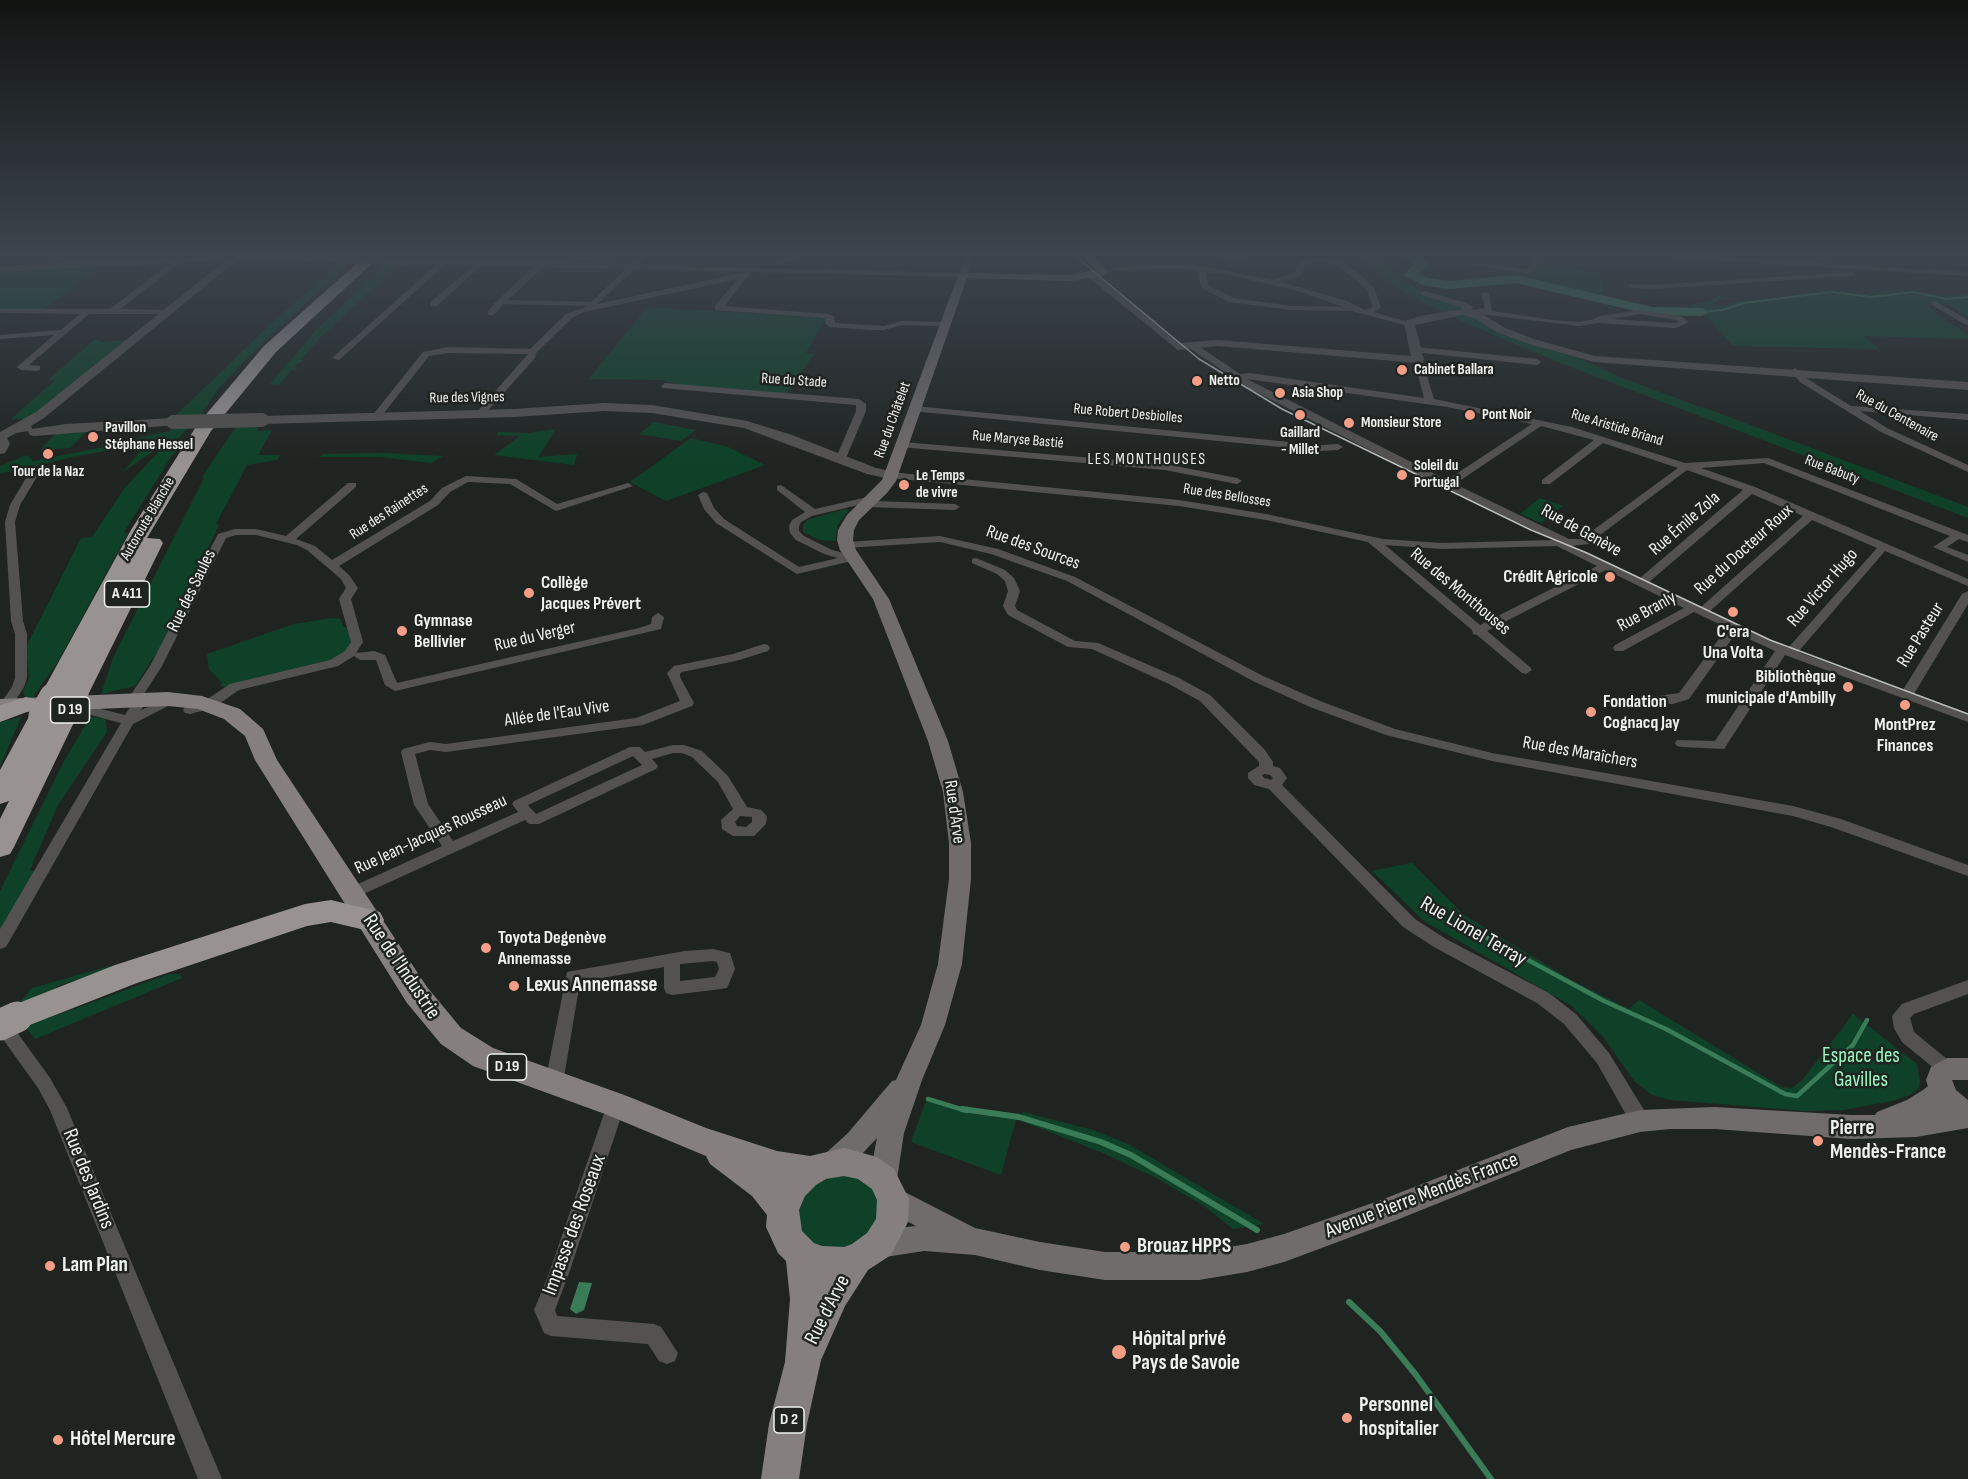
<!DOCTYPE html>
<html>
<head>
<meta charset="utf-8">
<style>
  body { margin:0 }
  canvas { display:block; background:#202421 }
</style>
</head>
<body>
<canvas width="1968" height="1479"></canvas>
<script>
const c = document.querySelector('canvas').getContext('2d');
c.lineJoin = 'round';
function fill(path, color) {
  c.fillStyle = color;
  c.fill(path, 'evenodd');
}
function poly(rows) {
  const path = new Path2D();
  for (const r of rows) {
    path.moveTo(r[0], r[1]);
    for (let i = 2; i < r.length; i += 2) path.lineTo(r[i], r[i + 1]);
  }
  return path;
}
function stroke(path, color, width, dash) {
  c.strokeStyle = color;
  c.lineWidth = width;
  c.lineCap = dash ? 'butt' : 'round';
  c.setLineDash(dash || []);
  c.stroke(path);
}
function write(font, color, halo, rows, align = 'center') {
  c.font = font + ' "Sofia Sans Condensed",sans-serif';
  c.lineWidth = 5;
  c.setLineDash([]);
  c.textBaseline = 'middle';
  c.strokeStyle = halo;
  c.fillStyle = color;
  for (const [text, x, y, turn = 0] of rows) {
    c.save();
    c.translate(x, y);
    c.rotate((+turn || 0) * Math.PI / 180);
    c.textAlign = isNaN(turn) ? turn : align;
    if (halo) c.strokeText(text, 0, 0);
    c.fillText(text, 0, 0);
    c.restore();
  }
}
fill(poly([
  [1358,256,1377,256,1397,276,1423,293,1464,308,1443,312,1425,303,1396,287],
  [1413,256,1426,259,1429,264,1430,269,1417,273,1417,277,1432,281,1455,284,1499,277,1519,277,1531,279,1536,264,1602,273,1604,298,1544,286,1520,279,1489,279,1455,284,1448,284,1431,282,1412,274,1423,268,1425,264,1422,260],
  [387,263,400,263,321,337,301,359,302,362,295,365,297,369,291,371,279,385,270,384,317,329],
  [348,264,272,334,234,372,218,389,198,419,172,419,278,317,338,266],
  [99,267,43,310,0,310,0,271],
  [1827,290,1860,294,1895,290,1944,295,1968,294,1968,317,1948,304,1925,304,1968,336,1968,339,1864,336,1879,349,1733,346,1704,313,1696,310,1700,309,1692,307,1692,304,1707,302,1721,295,1731,299,1720,299,1713,303,1723,306,1740,301,1770,299],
  [647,307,826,318,806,353,814,354,787,393,681,385,663,380,589,379],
  [1461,315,1472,317,1520,340,1579,358,1622,378,1695,405,1696,407,1705,408,1968,507,1968,518,1555,361,1450,316],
  [94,340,101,340,100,342,127,340,29,419,11,419,55,380,48,380],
  [654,422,696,430,681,441,639,434],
  [259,423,257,431,272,430,258,455,280,455,277,460,247,465,216,524,219,525,159,649,135,686,101,694,113,658,204,478,202,477,238,424],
  [174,426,189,426,177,440,176,446,179,447,171,457,124,532,128,533,57,663,32,698,25,697,23,691,29,678,26,647,81,538,92,537,124,489,160,450,155,450,123,472,146,444,71,457,23,470,0,473,0,466,27,455,33,461,134,441,137,438,170,431],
  [89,429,70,448,40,450,55,434],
  [556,429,538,457,577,454,574,465,494,455,520,436,496,435,498,432,528,433],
  [691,438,728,447,765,465,666,501,630,482],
  [383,453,442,456,432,463,380,457,319,457,323,454],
  [1540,498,1563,506,1541,523,1520,514],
  [845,509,849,510,838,524,835,541,819,540,803,532,803,526,807,520],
  [331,618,340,619,344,627,348,627,351,641,348,650,331,660,225,688,220,685,223,683,209,669,207,654,294,624],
  [21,717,0,766,0,722],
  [90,717,105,718,107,732,58,805,30,870,36,872,0,931,0,891,62,765],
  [1412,863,1464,915,1571,980,1629,1009,1639,1000,1781,1087,1792,1088,1803,1079,1853,1014,1917,1064,1920,1082,1919,1088,1910,1095,1892,1101,1843,1110,1805,1111,1671,1100,1652,1095,1635,1082,1604,1038,1572,1006,1424,921,1372,871],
  [110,966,107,969,58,986,38,1001,12,1011,32,988],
  [169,974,180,974,182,978,35,1039,24,1025,77,1008],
  [926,1101,972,1114,1016,1119,1001,1175,911,1142],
  [1023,1112,1093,1130,1128,1144,1264,1224,1233,1229,1204,1206,1156,1178,1103,1153,1019,1120],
  [849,1173,873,1188,879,1205,875,1224,857,1243,836,1249,816,1245,804,1237,796,1215,810,1184]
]), '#0e4128');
fill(poly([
  [579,1282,592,1283,584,1310,576,1314,570,1309]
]), '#3a7c58');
stroke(poly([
  [1702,312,1722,310,1744,303,1831,292,1871,297,1915,292,1946,299,1968,297]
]), '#3a7c58', 2);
stroke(poly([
  [1465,926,1604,1001,1666,1029,1785,1094,1797,1096,1853,1045,1867,1020],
  [928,1099,967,1111]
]), '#3a7c58', 4.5);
stroke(poly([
  [962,1109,1019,1117,1101,1142,1131,1155,1257,1230],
  [1349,1302,1380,1331,1416,1375,1491,1479]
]), '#3a7c58', 6);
fill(poly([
  [1221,256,1242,256,1241,259,1227,260,1221,256],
  [1406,256,1420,256,1427,261,1429,264,1419,274,1428,278,1450,281,1516,275,1652,307,1702,308,1709,312,1702,316,1652,315,1516,283,1450,289,1425,286,1403,275,1414,264,1406,256]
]), '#3a7c58');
fill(poly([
  [233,256,340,257,344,259,340,261,236,259,233,256],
  [640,256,648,256,639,265,960,273,964,256,972,256,967,275,963,277,635,269,597,304,746,272,750,274,724,306,828,314,834,316,835,323,884,326,902,321,943,322,947,324,943,326,902,325,884,330,871,330,830,327,825,323,826,318,715,310,715,306,738,279,584,312,572,318,536,353,535,358,483,416,480,417,477,416,477,412,528,354,448,353,429,356,380,418,372,416,423,352,448,347,530,349,566,314,588,306,503,304,494,315,488,315,488,311,498,300,534,266,482,265,437,306,431,306,431,302,474,265,446,264,339,360,332,358,437,264,408,263,404,261,405,259,631,264,640,256],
  [543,267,626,269,591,302,508,300,543,267],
  [792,256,804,256,778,264,774,262,792,256],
  [1530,256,1538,256,1535,272,1531,274,1474,265,1478,263,1528,269,1530,256],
  [1674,256,1711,256,1968,272,1968,276,1678,258,1674,256],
  [177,258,184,260,120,309,169,310,172,310,172,314,89,314,29,365,40,366,40,370,37,371,21,370,17,367,54,335,0,339,0,335,61,330,80,314,0,313,0,309,110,309,177,258],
  [1321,258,1340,261,1361,275,1374,288,1381,308,1373,312,1412,323,1412,327,1352,311,1291,310,1229,302,1203,289,1198,278,1199,271,1171,268,1115,271,1111,269,1115,267,1171,264,1203,266,1272,280,1294,273,1300,260,1321,258],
  [1321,262,1335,265,1355,279,1367,291,1373,307,1365,310,1347,301,1281,282,1300,276,1306,264,1321,262],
  [1206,272,1225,274,1298,291,1344,307,1291,306,1234,298,1209,286,1206,278,1206,272],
  [1854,272,1854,276,1851,276,1655,289,1631,288,1627,286,1631,284,1655,285,1854,272],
  [1425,291,1466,303,1472,306,1473,310,1485,308,1481,294,1485,292,1489,294,1492,311,1553,320,1579,322,1592,320,1600,316,1640,310,1681,316,1689,322,1675,328,1598,323,1579,326,1480,314,1469,315,1460,307,1422,295,1421,293,1425,291],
  [1640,314,1676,320,1679,322,1674,323,1611,319,1640,314],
  [1935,301,1968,320,1968,326,1932,305,1931,303,1935,301],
  [1188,343,1194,343,1240,374,1250,373,1424,398,1414,360,1418,357,1422,360,1434,399,1572,427,1685,463,1768,458,1968,535,1968,542,1959,539,1947,547,1968,555,1968,562,1933,547,1950,536,1764,463,1701,468,1755,487,1968,579,1968,586,1885,551,1798,652,1903,690,1962,594,1968,591,1968,604,1914,694,1968,713,1968,722,1785,655,1724,749,1682,747,1677,746,1675,743,1677,740,1715,741,1775,651,1736,633,1689,699,1673,704,1652,703,1651,700,1652,697,1679,693,1727,628,1694,612,1623,651,1615,651,1613,648,1615,645,1684,608,1606,570,1487,631,1530,667,1532,670,1526,674,1522,673,1477,635,1473,634,1472,630,1368,542,1266,520,1179,506,890,478,885,475,890,472,1179,500,1266,514,1383,539,1442,543,1554,540,1401,466,1250,389,1188,347,1188,343],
  [1247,379,1447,407,1532,424,1447,480,1247,379],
  [1541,426,1594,440,1542,480,1542,484,1550,484,1603,443,1678,468,1581,539,1569,539,1455,484,1541,426],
  [1687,470,1743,490,1640,578,1572,546,1588,544,1687,470],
  [1752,494,1803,516,1701,607,1649,582,1752,494],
  [1812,520,1877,548,1788,648,1710,611,1812,520],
  [1385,545,1442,549,1557,546,1597,566,1480,625,1385,545],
  [1416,347,1537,359,1541,362,1537,365,1413,352,1412,350,1416,347],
  [1795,368,1806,378,1851,406,1968,414,1968,420,1860,411,1887,428,1968,465,1968,472,1881,432,1800,382,1791,371,1795,368],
  [665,383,859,399,866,404,866,411,846,458,841,461,836,458,856,411,856,405,662,388,661,386,665,383],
  [915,406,1321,445,1338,444,1343,447,1338,450,1321,451,912,411,910,409,915,406],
  [902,442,1165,464,1237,478,1242,481,1237,484,1165,470,899,447,897,445,902,442],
  [33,472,38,475,20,505,15,522,23,621,27,634,27,678,24,687,10,709,5,710,0,709,0,704,12,687,15,678,15,634,11,621,5,522,10,505,29,473,33,472],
  [466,476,516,479,557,504,628,483,633,486,556,511,510,484,468,482,450,492,438,505,339,566,349,575,358,588,351,599,363,642,356,653,374,651,385,655,397,683,639,628,651,624,652,617,658,613,664,617,661,629,395,691,385,685,376,660,360,660,354,656,338,666,239,690,213,708,190,714,185,713,183,710,185,707,203,702,230,684,330,660,345,651,351,642,339,599,346,588,341,579,307,550,297,545,256,535,236,535,226,538,162,666,142,697,147,701,141,710,161,702,168,706,133,724,6,947,0,949,0,929,121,723,80,712,78,709,85,705,125,715,130,707,128,699,150,666,218,534,235,529,256,529,286,536,348,483,356,483,356,487,296,539,315,546,332,560,430,501,442,488,466,476],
  [781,485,815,509,872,496,876,497,876,501,955,504,960,507,955,510,867,507,862,504,812,516,801,522,799,526,799,531,804,536,832,550,856,556,858,558,856,560,797,574,716,523,704,509,698,495,703,492,707,493,714,508,724,519,799,567,838,558,824,554,796,540,790,533,789,526,792,520,805,512,777,490,777,486,781,485],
  [940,536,998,549,1075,577,1263,676,1320,701,1395,729,1492,753,1793,806,1841,819,1968,865,1968,876,1831,827,1793,816,1492,761,1386,735,1310,707,1255,682,1067,581,991,554,940,542,846,548,841,545,846,542,940,536],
  [976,558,1005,570,1014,578,1020,591,1015,606,1017,610,1075,641,1098,643,1179,678,1210,695,1265,750,1273,762,1273,766,1280,768,1287,778,1282,785,1415,919,1446,939,1549,993,1576,1014,1609,1053,1647,1115,1649,1121,1647,1127,1640,1129,1633,1127,1597,1063,1564,1024,1537,1003,1434,947,1403,927,1269,789,1254,785,1248,778,1248,773,1259,766,1259,762,1200,701,1169,684,1092,649,1068,647,1008,615,1003,606,1008,591,1005,581,997,574,972,563,972,559,976,558],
  [1265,774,1270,775,1273,778,1271,780,1264,778,1262,775,1265,774],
  [764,644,768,645,770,648,768,651,736,661,682,672,680,674,680,677,694,703,692,706,643,725,446,752,430,750,415,754,428,804,453,841,518,812,512,804,514,801,630,747,640,747,645,752,673,745,684,745,702,751,728,776,747,807,761,810,765,814,767,817,766,824,754,836,733,836,722,829,721,820,733,809,718,782,692,757,682,753,673,753,652,759,658,766,656,769,539,824,529,824,525,820,357,897,347,897,344,893,347,889,442,846,414,805,401,752,403,749,430,742,446,744,636,718,680,701,667,673,674,666,733,654,764,644],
  [633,756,642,765,536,814,528,805,633,756],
  [740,816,752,817,752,822,746,827,737,826,735,822,740,816],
  [713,949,730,953,735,969,727,988,721,989,672,995,666,993,664,988,664,967,580,982,563,1083,560,1088,554,1091,548,1088,545,1083,567,972,685,951,713,949],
  [713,961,717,962,719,969,715,977,680,981,680,964,713,961],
  [1968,980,1968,994,1914,1014,1910,1018,1914,1032,1953,1064,1956,1069,1953,1074,1947,1076,1941,1074,1902,1042,1894,1028,1892,1016,1902,1004,1968,980],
  [0,1015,6,1017,50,1078,67,1108,222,1479,198,1479,50,1110,38,1088,0,1035,0,1015],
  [616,1097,622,1100,625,1105,568,1276,555,1310,557,1316,654,1324,661,1327,678,1353,675,1361,667,1364,659,1361,648,1344,551,1336,544,1333,534,1310,548,1276,607,1105,610,1100,616,1097]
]), '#545251');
fill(poly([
  [201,256,241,257,44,418,31,426,32,429,66,424,173,418,177,419,179,422,177,425,34,436,30,435,28,431,16,433,7,438,10,444,5,453,0,454,0,432,36,412,226,260,0,272,0,266,201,256],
  [1088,273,1096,273,1180,343,1218,340,1411,356,1404,323,1405,321,1420,316,1463,309,1482,314,1505,328,1534,339,1595,356,1968,382,1968,390,1594,362,1526,343,1497,332,1474,318,1463,315,1415,325,1424,360,1418,363,1218,346,1178,350,1088,277,1088,273],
  [604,403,652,405,747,421,792,435,876,468,895,472,897,475,890,479,867,474,744,428,652,413,604,411,514,417,262,424,256,420,262,416,514,409,604,403]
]), '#545251');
fill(poly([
  [1082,256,1093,256,1109,272,1104,275,1072,281,967,278,896,481,887,493,859,520,854,530,853,540,856,550,889,599,948,741,963,792,971,843,971,879,962,964,945,1025,922,1080,904,1133,897,1179,893,1186,975,1228,1040,1242,1105,1252,1199,1252,1247,1244,1284,1234,1381,1200,1568,1127,1640,1110,1715,1107,1851,1115,1875,1115,1877,1112,1907,1100,1923,1090,1928,1086,1926,1080,1931,1067,1947,1058,1968,1058,1968,1080,1952,1080,1956,1090,1968,1100,1968,1128,1916,1137,1851,1139,1715,1129,1670,1129,1640,1132,1571,1150,1394,1221,1284,1262,1247,1272,1199,1280,1105,1280,1040,1270,975,1255,924,1251,879,1258,869,1254,865,1244,869,1234,879,1230,916,1226,883,1208,879,1199,883,1191,873,1188,869,1179,877,1138,846,1171,836,1174,826,1171,822,1162,826,1153,848,1133,892,1081,896,1080,921,1025,938,964,949,879,949,843,943,792,928,741,873,599,840,550,837,540,838,530,847,515,882,480,959,273,1072,275,1096,270,1082,256]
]), '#706c6b');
fill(poly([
  [168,692,202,696,240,709,263,729,277,760,427,987,461,1028,493,1048,627,1096,706,1128,777,1151,810,1156,844,1148,877,1157,894,1169,909,1199,908,1222,891,1255,868,1270,845,1306,821,1360,807,1424,799,1479,761,1479,769,1424,785,1362,790,1299,786,1261,778,1253,766,1227,767,1215,752,1196,710,1164,706,1156,605,1114,473,1066,441,1044,407,1003,255,760,245,736,224,719,198,709,168,706,0,713,0,699,168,692],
  [844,1176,858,1179,872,1189,877,1200,876,1219,867,1233,852,1244,844,1247,822,1246,814,1243,802,1231,799,1210,805,1196,816,1185,826,1179,844,1176]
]), '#85807f');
fill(poly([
  [365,256,380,256,276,352,211,431,147,538,160,539,163,543,85,701,76,703,67,701,64,696,61,701,52,703,43,701,40,696,131,530,197,425,264,346,365,256],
  [26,697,35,699,38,704,35,709,0,722,0,705,26,697],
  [66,706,75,709,78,714,14,847,10,854,0,857,0,819,9,801,0,804,0,770,32,711,41,708,50,711,53,715,57,709,66,706],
  [331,900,380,912,384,920,380,928,369,931,331,922,307,926,137,983,17,1030,6,1026,1,1017,6,1008,115,965,305,904,331,900]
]), '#989291');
stroke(poly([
  [1075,256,1199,359,1282,409,1531,530,1587,553,1770,640,1968,714]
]), '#bdc0be', 1.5);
stroke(poly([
  [340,259,408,261]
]), '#545251', 8);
stroke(poly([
  [173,422,262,420]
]), '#545251', 14);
stroke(poly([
  [66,714,76,696],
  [41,716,52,696]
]), '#989291', 25);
stroke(poly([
  [0,1025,17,1017]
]), '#989291', 31);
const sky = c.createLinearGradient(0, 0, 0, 463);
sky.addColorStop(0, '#121412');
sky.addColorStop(0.55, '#3c454e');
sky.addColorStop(1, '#3c454e00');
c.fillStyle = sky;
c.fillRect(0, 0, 1968, 463);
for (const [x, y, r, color] of [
  [1402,370,6,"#f49e88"],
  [1197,381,6,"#f49e88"],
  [1280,393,6,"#f49e88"],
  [1300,415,6,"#f49e88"],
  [1470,415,6,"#f49e88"],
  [1349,423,6,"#f49e88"],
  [93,437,6,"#f49e88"],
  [48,454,6,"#f49e88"],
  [1402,475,6,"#f49e88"],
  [904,485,6,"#f49e88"],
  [1610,577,6,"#f49e88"],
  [529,593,6,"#f49e88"],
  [1733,612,6,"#f49e88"],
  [402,631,6,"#f49e88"],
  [1848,687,6,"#f49e88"],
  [1905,705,6,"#f49e88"],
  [1591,712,6,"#f49e88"],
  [486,948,6,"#f49e88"],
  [514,986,6,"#f49e88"],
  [1818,1141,6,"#f49e88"],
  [1125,1247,6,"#f49e88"],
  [50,1266,6,"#f49e88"],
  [1119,1352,8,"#f49e88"],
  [1347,1418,6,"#f49e88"],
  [58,1440,6,"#f49e88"]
]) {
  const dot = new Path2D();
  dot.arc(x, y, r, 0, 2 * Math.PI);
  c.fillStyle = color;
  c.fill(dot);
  stroke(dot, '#202421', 2);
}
write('bold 15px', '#eff1ef', '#202421', [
  ["Cabinet Ballara",1414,370],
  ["Netto",1209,381],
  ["Asia Shop",1292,393],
  ["Pont Noir",1482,415],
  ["Monsieur Store",1361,423],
  ["Pavillon",105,428],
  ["Stéphane Hessel",105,445],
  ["Gaillard",1300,433,"center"],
  ["- Millet",1300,450,"center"],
  ["Soleil du",1414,466],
  ["Portugal",1414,483],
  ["Tour de la Naz",48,472,"center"],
  ["Le Temps",916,476],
  ["de vivre",916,493]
], 'left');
write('15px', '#eff1ef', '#202421', [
  ["Rue du Stade",794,381,4],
  ["Rue des Vignes",467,398,-1],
  ["Rue Robert Desbiolles",1128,414,5],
  ["Rue du Centenaire",1897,416,29],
  ["Rue du Châtelet",893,420,-70],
  ["Rue Aristide Briand",1617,428,17],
  ["Rue Maryse Bastié",1018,440,5],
  ["Rue Babuty",1832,470,21],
  ["Rue des Bellosses",1227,496,9],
  ["Rue des Rainettes",389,512,-33],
  ["Autoroute Blanche",148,519,-60]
]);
c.letterSpacing = '1.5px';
write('16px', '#eff1ef', '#202421', [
  ["LES MONTHOUSES",1147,460]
]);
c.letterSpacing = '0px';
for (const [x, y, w] of [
  [127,594,45],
  [70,710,39],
  [507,1067,39],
  [789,1420,30]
]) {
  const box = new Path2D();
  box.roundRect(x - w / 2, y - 13, w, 26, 4.5);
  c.fillStyle = '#202421';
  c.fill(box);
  stroke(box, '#eff1ef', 1.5);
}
write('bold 16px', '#eff1ef', null, [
  ["A 411",127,594],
  ["D 19",70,710],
  ["D 19",507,1067],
  ["D 2",789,1420]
]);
write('18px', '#eff1ef', '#202421', [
  ["Rue Émile Zola",1685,524,-41],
  ["Rue de Genève",1581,531,29],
  ["Rue des Sources",1033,548,20],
  ["Rue du Docteur Roux",1744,550,-42],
  ["Rue Victor Hugo",1823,588,-49],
  ["Rue des Saules",192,591,-64],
  ["Rue des Monthouses",1460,592,40],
  ["Rue Branly",1647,612,-29],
  ["Rue Pasteur",1921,635,-58],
  ["Rue du Verger",535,637,-13],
  ["Allée de l'Eau Vive",557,714,-8],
  ["Rue des Maraîchers",1580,753,10],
  ["Rue d'Arve",954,812,82],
  ["Rue Jean-Jacques Rousseau",431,835,-25]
]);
write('bold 18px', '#eff1ef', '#202421', [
  ["Crédit Agricole",1598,577,"right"],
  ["Collège",541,583],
  ["Jacques Prévert",541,604],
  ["Gymnase",414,621],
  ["Bellivier",414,642],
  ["C'era",1733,632,"center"],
  ["Una Volta",1733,653,"center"],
  ["Bibliothèque",1836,677,"right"],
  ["municipale d'Ambilly",1836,698,"right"],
  ["Fondation",1603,702],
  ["Cognacq Jay",1603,723],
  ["MontPrez",1905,725,"center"],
  ["Finances",1905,746,"center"],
  ["Toyota Degenève",498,938],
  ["Annemasse",498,959]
], 'left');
write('21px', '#eff1ef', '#202421', [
  ["Rue Lionel Terray",1473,932,30],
  ["Rue de l'Industrie",401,967,56],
  ["Rue des Jardins",88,1179,68],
  ["Avenue Pierre Mendès France",1422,1196,-21],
  ["Impasse des Roseaux",575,1225,-70],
  ["Rue d'Arve",828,1310,-63]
]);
write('bold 21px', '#eff1ef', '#202421', [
  ["Lexus Annemasse",526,986],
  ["Pierre",1830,1129],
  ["Mendès-France",1830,1153],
  ["Brouaz HPPS",1137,1247],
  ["Lam Plan",62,1266],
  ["Hôpital privé",1132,1340],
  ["Pays de Savoie",1132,1364],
  ["Personnel",1359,1406],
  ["hospitalier",1359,1430],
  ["Hôtel Mercure",70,1440]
], 'left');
write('21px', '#99f8c1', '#202421', [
  ["Espace des",1861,1057],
  ["Gavilles",1861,1081]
]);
</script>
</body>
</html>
